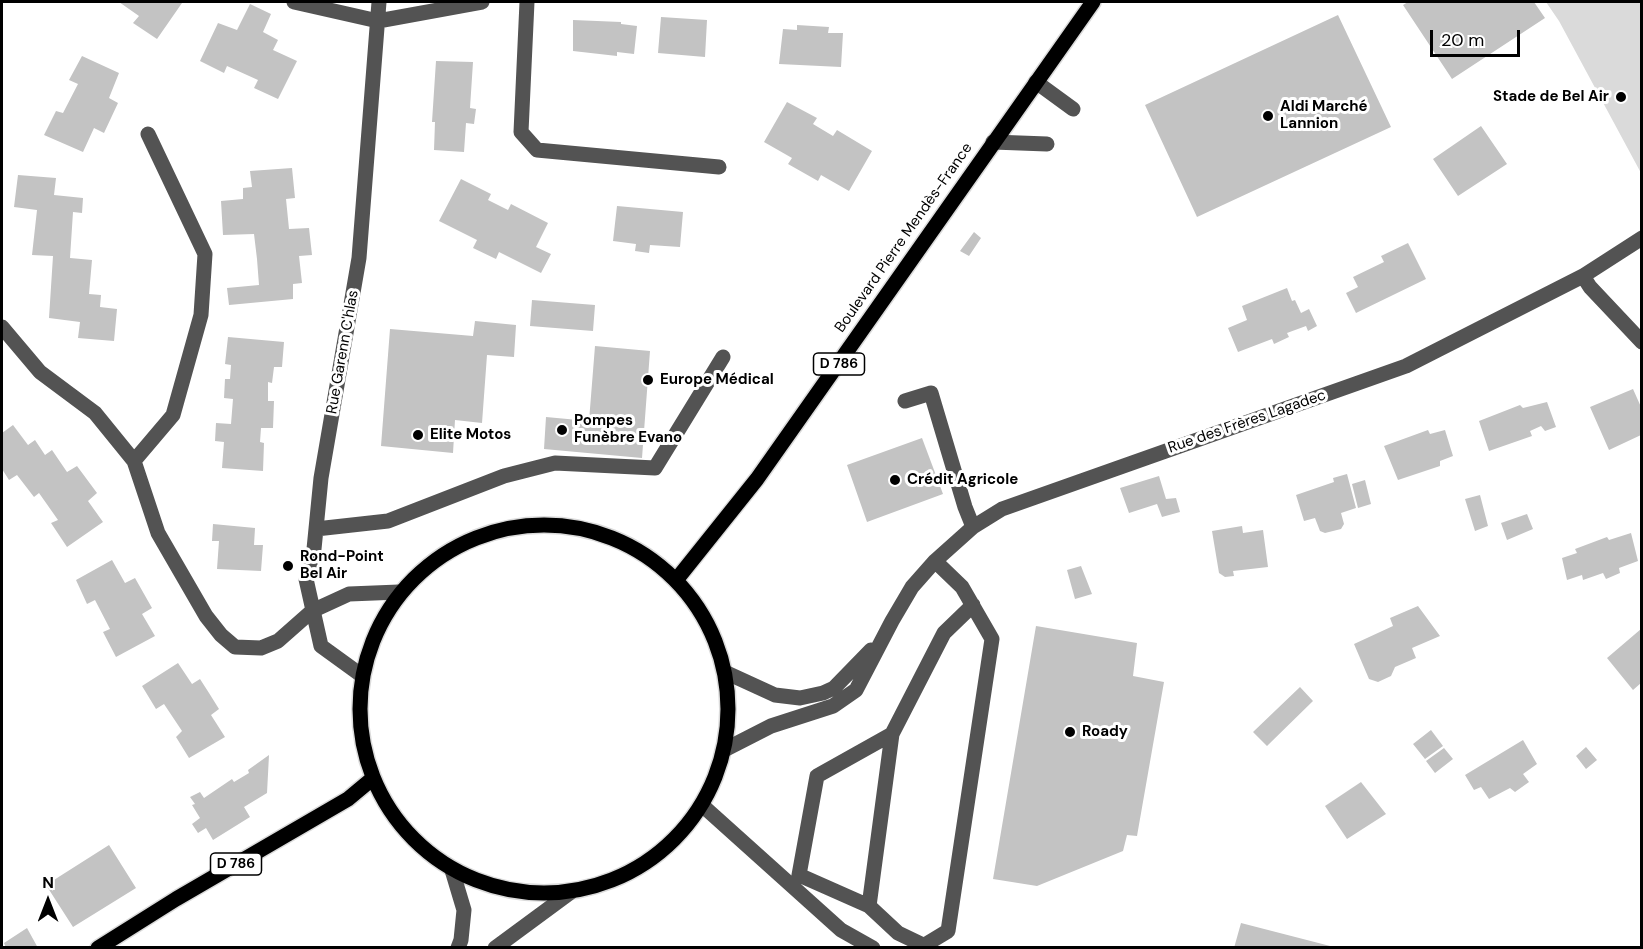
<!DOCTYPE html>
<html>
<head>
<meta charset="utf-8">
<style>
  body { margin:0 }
  #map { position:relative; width:1643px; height:949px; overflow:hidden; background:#fff; font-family:"DM Sans",sans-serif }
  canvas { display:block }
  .frame { position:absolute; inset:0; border:3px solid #000; pointer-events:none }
  .north { position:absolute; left:18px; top:871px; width:60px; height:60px; -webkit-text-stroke:4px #fff; paint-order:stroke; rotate:0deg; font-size:16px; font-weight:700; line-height:24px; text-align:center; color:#000 }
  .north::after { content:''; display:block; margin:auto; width:21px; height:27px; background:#000; clip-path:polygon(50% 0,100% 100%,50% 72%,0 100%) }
  .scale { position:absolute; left:1430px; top:30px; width:90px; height:27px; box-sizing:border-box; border:3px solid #000; border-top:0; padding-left:8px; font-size:18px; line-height:21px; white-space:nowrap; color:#000; -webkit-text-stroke:4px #fff; paint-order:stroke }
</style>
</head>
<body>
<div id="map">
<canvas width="1643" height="949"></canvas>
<div class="frame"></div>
<div class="north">N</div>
<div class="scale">20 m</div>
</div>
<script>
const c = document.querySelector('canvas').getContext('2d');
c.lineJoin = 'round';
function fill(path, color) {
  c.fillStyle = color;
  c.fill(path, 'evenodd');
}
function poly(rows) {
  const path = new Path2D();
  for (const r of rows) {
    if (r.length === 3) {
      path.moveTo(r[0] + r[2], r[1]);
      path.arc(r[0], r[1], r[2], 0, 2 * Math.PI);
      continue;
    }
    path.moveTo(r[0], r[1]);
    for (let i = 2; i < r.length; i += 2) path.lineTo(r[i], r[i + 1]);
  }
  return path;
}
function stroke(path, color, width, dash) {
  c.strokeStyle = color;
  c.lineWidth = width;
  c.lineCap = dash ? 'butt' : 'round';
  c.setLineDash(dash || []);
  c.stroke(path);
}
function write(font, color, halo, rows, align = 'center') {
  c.font = font + ' "DM Sans",sans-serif';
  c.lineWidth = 6;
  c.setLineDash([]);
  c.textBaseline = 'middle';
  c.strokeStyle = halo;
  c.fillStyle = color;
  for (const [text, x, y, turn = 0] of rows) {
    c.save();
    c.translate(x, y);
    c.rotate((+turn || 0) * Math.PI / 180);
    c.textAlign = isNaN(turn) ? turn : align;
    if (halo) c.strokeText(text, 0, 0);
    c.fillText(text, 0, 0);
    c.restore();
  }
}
fill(poly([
  [1546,2,1641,2,1641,173,1559,21]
]), '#dadada');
fill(poly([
  [119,2,180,2,182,3,157,39,133,23,139,16],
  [1408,2,1534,2,1545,18,1452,79,1403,5],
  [250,4,271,14,263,32,278,40,273,50,297,61,278,99,254,88,258,80,227,66,224,73,200,61,218,23,237,30],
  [1338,15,1391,127,1197,217,1145,105],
  [661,17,707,20,705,57,658,53],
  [573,20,621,22,621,24,637,26,634,54,617,52,617,56,573,51],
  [797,25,829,27,828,33,843,33,841,67,779,64,783,29,797,30],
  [82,56,119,73,109,98,118,103,104,133,94,128,83,152,44,135,56,111,63,113,78,84,69,80],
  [436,61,473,62,470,108,476,109,474,124,466,123,464,152,434,150,435,122,432,122],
  [787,102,817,118,813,124,833,136,837,130,872,151,849,191,821,175,818,181,788,164,792,158,764,142],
  [1481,126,1507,164,1458,196,1433,159],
  [292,168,295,198,286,199,289,229,309,228,312,255,299,256,302,283,293,284,293,299,229,305,227,288,259,285,257,259,254,234,223,235,221,201,243,199,243,188,252,187,250,171],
  [18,175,56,178,54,195,83,198,82,213,73,212,70,258,92,260,89,294,101,295,100,307,117,309,114,341,78,338,80,322,49,318,53,256,32,255,37,210,14,207],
  [461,179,491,194,488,200,508,210,511,204,548,223,536,247,551,254,541,273,499,252,496,259,473,248,477,240,439,221],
  [617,206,683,212,680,247,650,245,649,253,635,251,636,244,613,241],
  [974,232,981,238,969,256,960,251],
  [1408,243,1426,279,1356,313,1346,293,1358,287,1353,277,1384,262,1381,256],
  [1287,288,1292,301,1295,300,1301,313,1309,309,1317,326,1308,331,1306,326,1287,333,1289,337,1274,344,1272,339,1238,352,1228,328,1247,320,1242,306],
  [532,300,595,305,593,331,530,326],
  [475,321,516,325,514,357,487,355,482,423,455,420,453,453,381,446,390,329,473,336],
  [228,337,284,342,282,367,274,367,272,383,268,382,268,401,274,401,273,428,261,428,260,442,264,443,263,471,222,468,224,442,215,441,216,423,231,424,233,399,224,398,225,379,230,379,231,365,225,364],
  [595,346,650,351,642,458,544,449,546,417,589,421],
  [1633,389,1641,407,1641,435,1609,450,1590,407],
  [1547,402,1556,427,1545,431,1541,426,1530,431,1532,436,1489,451,1479,421,1520,405,1523,408],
  [13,425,28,445,35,440,45,455,52,450,67,472,77,466,97,493,88,501,103,522,67,547,51,523,58,520,39,493,34,497,17,475,9,480,2,469,2,433],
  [1428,430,1430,434,1445,430,1453,456,1440,461,1440,466,1398,480,1384,446],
  [922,438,943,494,867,522,847,465],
  [1347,474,1356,508,1341,513,1344,524,1341,529,1325,533,1320,531,1315,518,1304,521,1296,495,1334,482,1333,478],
  [1159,476,1166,499,1176,498,1180,512,1162,517,1157,504,1129,513,1120,488],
  [1365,480,1371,504,1358,508,1352,484],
  [1480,495,1488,526,1475,531,1465,499],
  [1527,514,1533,529,1507,540,1501,523],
  [213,524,255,528,254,545,263,545,261,571,217,569,219,541,212,541],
  [1242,526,1243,533,1263,530,1268,567,1233,571,1234,576,1225,577,1219,573,1212,531],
  [1631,533,1638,561,1619,568,1620,573,1606,579,1603,573,1583,580,1582,575,1567,580,1562,558,1577,553,1575,549,1607,537,1609,540],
  [112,560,125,583,135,578,152,608,142,614,155,636,116,657,103,632,110,629,95,600,87,604,76,580],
  [1081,566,1092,594,1075,599,1067,570],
  [1418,606,1440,636,1412,648,1416,658,1395,667,1391,676,1378,682,1369,679,1354,644,1393,626,1390,618],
  [1036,626,1137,643,1133,676,1164,682,1137,836,1127,835,1123,851,1037,886,993,879],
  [1641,629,1641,683,1633,690,1607,658],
  [178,663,192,684,200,679,209,693,219,709,211,715,225,737,189,758,176,737,182,731,164,704,156,709,142,686],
  [1300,687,1313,701,1267,746,1253,732],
  [1431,730,1443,746,1425,759,1413,744],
  [1523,740,1537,764,1523,774,1529,782,1515,792,1510,788,1489,799,1481,787,1474,790,1465,775],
  [1586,747,1597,760,1586,769,1576,756],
  [1444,748,1453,759,1435,773,1426,761],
  [269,755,267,793,244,807,250,817,213,840,206,828,198,833,192,824,200,818,192,805,195,804,190,797,200,792,204,798,232,779,234,782,249,773,248,770],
  [1361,782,1386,814,1347,839,1325,806],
  [109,845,136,888,73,927,46,885],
  [1241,923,1334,947,1333,948,1234,948],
  [27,928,38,948,6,948,4,943]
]), '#c3c3c3');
const major = poly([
  [544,709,184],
  [677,579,757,479,1093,2],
  [98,948,176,899,348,799,372,779]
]);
stroke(major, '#dbdbdb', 18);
stroke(poly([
  [294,2,378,21,482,2],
  [527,2,521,132,537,150,719,167],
  [1036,82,1073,109],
  [993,142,1047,144],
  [1583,276,1590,287,1642,342],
  [2,327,40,372,95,413,134,461,158,533,206,616,221,635,235,647,261,648,278,641,312,611,349,594,399,592],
  [905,401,931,393,965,507,973,527],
  [134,461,173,415,201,315,205,254,148,134],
  [316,529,388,521,504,476,555,463,655,468,723,357],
  [727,673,775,695,800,698,823,693,834,688,871,650],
  [361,675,321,646,306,579,314,549,321,478,359,258,379,2],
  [726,749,771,726,833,706,856,690,892,621,912,587,935,561,973,527,1002,509,1406,366,1583,276,1642,238],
  [703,806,841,930,873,948],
  [452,870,464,910,461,940,458,948],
  [869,906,799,875,817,776,892,734],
  [923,945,898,933,869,906,892,734,944,633,973,605],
  [495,948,571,892],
  [920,948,948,931,992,639,962,587,935,561]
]), '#535353', 15);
stroke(major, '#000', 15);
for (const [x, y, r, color] of [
  [1621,97,6,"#000"],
  [1268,116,6,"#000"],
  [648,380,6,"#000"],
  [562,430,6,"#000"],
  [418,435,6,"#000"],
  [895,480,6,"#000"],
  [288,566,6,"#000"],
  [1070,732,6,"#000"]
]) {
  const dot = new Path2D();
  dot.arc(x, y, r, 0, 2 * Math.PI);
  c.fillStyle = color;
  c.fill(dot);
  stroke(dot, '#fff', 2);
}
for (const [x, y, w] of [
  [839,364,51],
  [236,864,51]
]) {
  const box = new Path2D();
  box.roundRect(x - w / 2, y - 11, w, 22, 4.5);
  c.fillStyle = '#fff';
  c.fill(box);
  stroke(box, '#000', 1.5);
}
write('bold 14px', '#000', null, [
  ["D 786",839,364],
  ["D 786",236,864]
]);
write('bold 15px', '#000', '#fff', [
  ["Stade de Bel Air",1609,97,"right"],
  ["Aldi Marché",1280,107],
  ["Lannion",1280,124],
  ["Europe Médical",660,380],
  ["Pompes",574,421],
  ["Funèbre Evano",574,438],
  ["Elite Motos",430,435],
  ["Crédit Agricole",907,480],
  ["Rond-Point",300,557],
  ["Bel Air",300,574],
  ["Roady",1082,732]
], 'left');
write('15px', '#000', '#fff', [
  ["Boulevard Pierre Mendès-France",904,238,-55],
  ["Rue Garenn C'hlas",343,352,-80],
  ["Rue des Frères Lagadec",1247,422,-19]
]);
</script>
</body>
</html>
